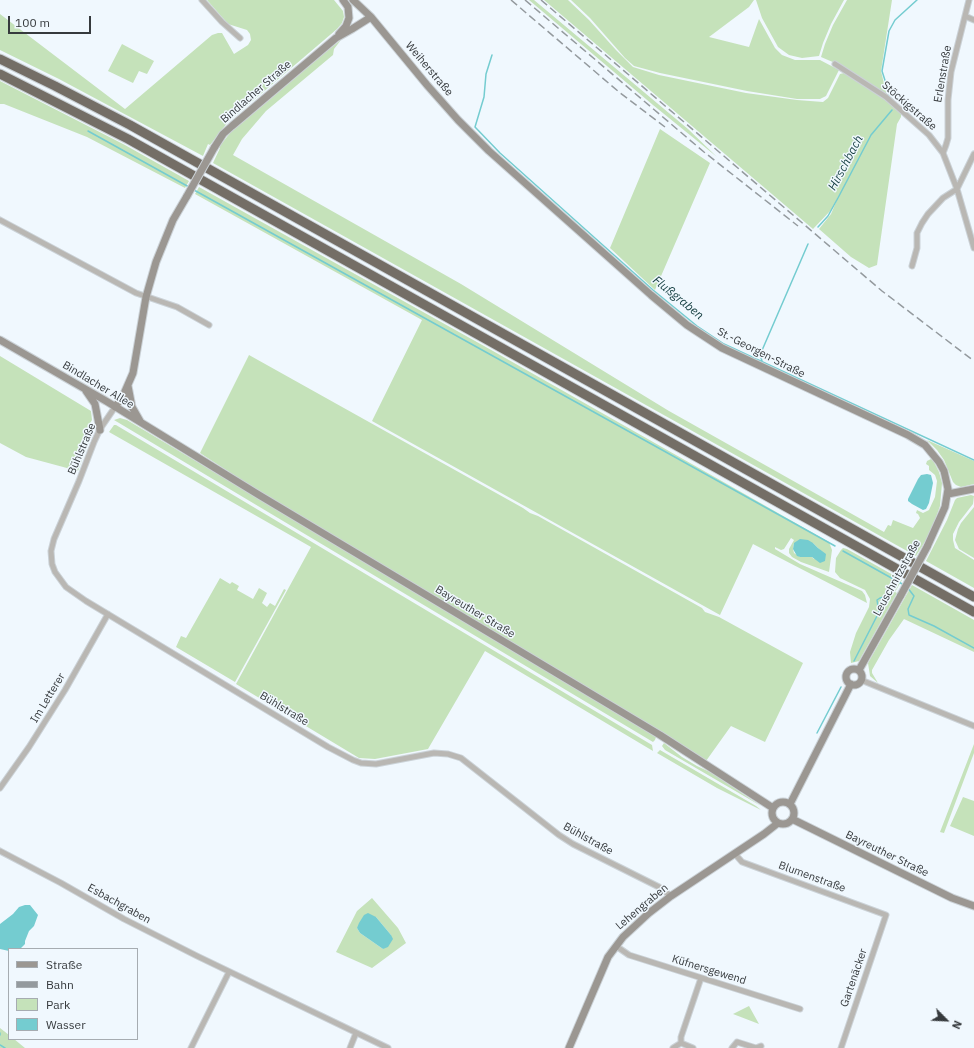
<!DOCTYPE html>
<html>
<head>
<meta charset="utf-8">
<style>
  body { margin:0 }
  #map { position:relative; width:974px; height:1048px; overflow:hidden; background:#f0f8fe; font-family:"IBM Plex Sans",sans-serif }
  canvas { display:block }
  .legend { position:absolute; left:8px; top:948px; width:130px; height:92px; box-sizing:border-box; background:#f0f8fe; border:1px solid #a6acb1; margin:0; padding:5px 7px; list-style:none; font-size:12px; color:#363a3d }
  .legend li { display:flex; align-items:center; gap:8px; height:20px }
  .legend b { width:20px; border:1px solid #a6acb1 }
  .north { position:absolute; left:926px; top:1000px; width:40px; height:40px; -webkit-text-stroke:3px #f0f8fe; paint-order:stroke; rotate:114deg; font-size:11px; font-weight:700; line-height:16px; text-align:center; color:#363a3d }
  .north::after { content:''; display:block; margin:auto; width:14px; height:18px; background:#363a3d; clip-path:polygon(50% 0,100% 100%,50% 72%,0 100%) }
  .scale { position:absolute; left:8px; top:16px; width:83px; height:18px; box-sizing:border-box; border:2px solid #363a3d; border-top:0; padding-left:5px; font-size:12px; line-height:14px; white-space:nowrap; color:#363a3d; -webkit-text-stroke:3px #f0f8fe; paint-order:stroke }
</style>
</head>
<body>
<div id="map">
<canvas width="974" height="1048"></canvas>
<ul class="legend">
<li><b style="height:5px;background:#9b9792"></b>Straße</li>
<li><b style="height:5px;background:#949a9e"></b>Bahn</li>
<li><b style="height:11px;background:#c5e2ba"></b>Park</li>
<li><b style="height:11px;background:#74ccd0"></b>Wasser</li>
</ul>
<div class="north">N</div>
<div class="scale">100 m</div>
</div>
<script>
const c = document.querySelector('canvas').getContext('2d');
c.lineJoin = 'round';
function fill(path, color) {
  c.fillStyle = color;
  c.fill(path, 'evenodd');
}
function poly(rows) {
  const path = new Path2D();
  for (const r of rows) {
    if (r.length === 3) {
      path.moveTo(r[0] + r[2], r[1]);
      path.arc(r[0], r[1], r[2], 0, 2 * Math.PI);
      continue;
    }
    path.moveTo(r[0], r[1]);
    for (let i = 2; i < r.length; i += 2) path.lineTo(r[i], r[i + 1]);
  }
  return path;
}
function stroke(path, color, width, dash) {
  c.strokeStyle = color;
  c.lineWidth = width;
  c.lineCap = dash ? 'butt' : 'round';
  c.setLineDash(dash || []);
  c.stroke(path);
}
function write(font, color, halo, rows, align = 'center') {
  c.font = font + ' "IBM Plex Sans",sans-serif';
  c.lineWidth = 3;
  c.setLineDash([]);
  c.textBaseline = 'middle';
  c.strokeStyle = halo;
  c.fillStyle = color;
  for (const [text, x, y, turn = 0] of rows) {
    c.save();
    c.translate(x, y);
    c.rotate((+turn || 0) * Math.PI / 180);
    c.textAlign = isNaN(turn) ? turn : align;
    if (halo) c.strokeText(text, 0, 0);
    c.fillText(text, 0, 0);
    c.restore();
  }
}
fill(poly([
  [207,0,334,0,343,11,344,17,342,23,337,29,228,122,210,145,208,144,203,156,59,79,0,50,0,14,125,109,212,35,218,33,222,33,234,54,248,45,251,40,250,34,247,30,228,24],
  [529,0,534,0,688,129,717,157,653,105],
  [544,0,568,0,589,20,616,50,633,67,659,75,746,93,797,100,823,102,828,98,840,74,844,73,885,97,901,113,901,117,897,124,877,265,869,268,851,257,819,229,831,214,839,195,832,209,813,229],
  [571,0,754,0,749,7,709,37,749,47,759,19,775,48,782,55,795,60,820,60,839,70,826,96,820,99,797,99,747,91,660,73,634,66,625,58,590,18],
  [756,0,844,0,831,24,823,43,819,56,802,58,789,55,778,47,762,18],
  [847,0,892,0,881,71,887,96,835,63,821,57,825,44,833,25],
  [341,40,334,49,333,55,266,111,242,139,233,155,461,284,669,411,884,532,888,525,891,526,893,520,913,528,920,518,918,514,916,513,917,510,923,513,929,510,935,497,937,481,935,475,929,470,929,466,926,464,927,461,931,459,933,460,939,472,942,483,940,506,931,532,916,556,213,163,220,148,219,147,234,128,316,59],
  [122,44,154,61,147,74,139,71,133,83,108,71],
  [0,81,125,145,189,181,185,188,87,137,4,104,0,104],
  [660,129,710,163,655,290,610,248],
  [199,187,493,351,829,542,832,550,829,572,801,562,792,557,789,553,789,549,794,540,791,538,784,549,781,550,775,547,775,549,800,564,862,591,865,595,867,603,753,544,720,615,372,421,422,320,195,194],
  [794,543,813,543,820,550,814,559,812,557,800,557,794,553,793,549],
  [249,355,523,508,530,513,538,516,702,608,705,612,719,617,803,663,765,742,731,726,706,761,260,492,200,453],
  [0,356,91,411,92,420,85,432,90,439,78,471,26,457,0,443],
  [120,418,127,420,405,586,656,737,655,740,653,742,114,420],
  [114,425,116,425,652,745,653,751,485,651,428,749,375,759,359,758,236,684,311,547,109,432],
  [927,440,974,461,974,484,961,487,956,485,953,482,944,460,937,450],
  [971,495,974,496,973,504,959,522,953,534,953,540,955,548,974,560,974,588,926,561,947,520,955,500,957,498],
  [974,507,974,558,959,549,955,540,958,529,961,523],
  [843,548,847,549,902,580,895,592,897,593,859,661,851,663,850,652,856,633,869,607,870,599,865,590,840,578,835,572,836,558,841,550],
  [220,578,230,584,232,582,239,586,237,590,253,599,259,588,267,593,262,603,267,607,270,603,275,606,284,589,286,590,235,682,176,647,181,636,186,638],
  [912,585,974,620,974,652,904,619,889,640,872,670,872,673,878,683,870,676,868,663],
  [664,743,682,757,697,766,712,773,761,806,665,750,662,746],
  [974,744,974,753,944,833,940,832],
  [660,750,756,806,761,810,717,788,657,753],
  [963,797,974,801,974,836,950,826],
  [372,898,398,928,406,943,372,968,336,952,357,911],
  [376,917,391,935,383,949,360,933,357,928],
  [749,1006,759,1024,733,1014],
  [0,1028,9,1035,9,1039,14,1039,25,1048,0,1048]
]), '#c5e2ba');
fill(poly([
  [927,474,931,475,933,483,929,503,926,509,923,510,912,504,908,501,908,499,918,479,921,475],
  [800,539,808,540,813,543,818,548,826,554,825,561,820,563,812,557,800,557,797,556,793,549,794,543],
  [25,905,30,905,38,915,34,926,29,931,25,941,25,944,20,949,9,949,9,951,0,949,0,924,13,914,19,907],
  [368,913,376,917,391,935,393,939,388,947,383,949,360,933,357,928,359,923,364,915]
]), '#74ccd0');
stroke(poly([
  [492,55,486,74,484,97,475,127,500,153,653,290,697,326,724,344,974,460],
  [890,96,882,71,889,31,895,20,917,0],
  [88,131,189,187],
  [194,190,835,546],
  [818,227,828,216,839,196,871,135,892,110],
  [762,361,760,355,808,244],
  [843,551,904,585],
  [907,587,914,596,908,609,909,615,934,626,974,648],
  [854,661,879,612,877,600,880,598,884,597],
  [817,733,841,687],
  [0,1033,0,1035],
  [0,1045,5,1048]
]), '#74ccd0', 1.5);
const street = poly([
  [202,0,222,22,240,38],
  [965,16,974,20],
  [835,64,886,97,929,135,943,153,957,189,974,248],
  [943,153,946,145,948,138,948,100,951,72,969,0],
  [957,189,974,154],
  [0,220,136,293,177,307,209,325],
  [912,266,917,248,917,233,922,223,928,214,943,198,957,189],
  [115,407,100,429,94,442,79,481,54,539,51,551,52,564,55,572,66,587,86,601,328,747,353,760,361,763,376,764,434,753,448,754,461,758,559,835,573,844,659,887,671,896],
  [861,680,974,726],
  [0,788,29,747,65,690,108,614],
  [0,851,61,883,124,919,197,956,388,1048],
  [735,854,742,862,886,915,841,1048],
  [616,946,629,955,800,1009],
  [191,1048,229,972],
  [350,1048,356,1033],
  [673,1048,681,1043],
  [693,1048,681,1043,681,1037,701,978],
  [732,1048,737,1042,756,1048,761,1046]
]);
const secondary = poly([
  [353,0,371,17,427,85,458,120,489,151,651,295,687,325,722,348,908,435,925,445,939,462,944,471,948,489,945,507,927,547],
  [339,34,346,26,349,18,348,7,343,0],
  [214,148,223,134,232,126,336,38,352,29,371,17],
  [0,340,106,401,259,495,660,735,773,808],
  [128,386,132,407,140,421],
  [86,391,95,404,100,430],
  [115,407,123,396,133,373,146,297,156,262,173,220,187,196],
  [948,494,974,489],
  [854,677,8],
  [859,670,901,595],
  [783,813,11],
  [790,804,851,684],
  [792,819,952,898,974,906],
  [569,1048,608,957,623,937,649,913,671,896,764,834,778,823]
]);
const highway = poly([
  [0,59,55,86,130,125,974,597],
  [0,74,128,139,974,612]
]);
stroke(street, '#cbd2d7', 7);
stroke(secondary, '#cbd2d7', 9);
stroke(highway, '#cbd2d7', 11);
stroke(street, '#b9b7b3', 5);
stroke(secondary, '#9b9792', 7);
stroke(highway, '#746e66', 9);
stroke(poly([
  [511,0,619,92,665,127],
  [525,0,704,152,798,226],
  [541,0,882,291,974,361]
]), '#949a9e', 1.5, [8, 4]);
const secondaryBridge = poly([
  [187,196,214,148],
  [901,595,927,547]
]);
stroke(secondaryBridge, '#cbd2d7', 9, []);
stroke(secondaryBridge, '#9b9792', 7);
write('11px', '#363a3d', '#f0f8fe', [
  ["Weiherstraße",429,69,50],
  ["Erlenstraße",943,74,-80],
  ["Bindlacher Straße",256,92,-41],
  ["Stöckigstraße",909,106,41],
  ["St.-Georgen-Straße",761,353,27],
  ["Bindlacher Allee",98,385,31],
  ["Bühlstraße",82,449,-67],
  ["Leuschnitzstraße",897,578,-61],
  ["Bayreuther Straße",475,612,31],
  ["Im Letterer",48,698,-59],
  ["Bühlstraße",284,709,31],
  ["Bühlstraße",588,839,29],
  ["Bayreuther Straße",887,854,26],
  ["Blumenstraße",812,877,20],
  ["Esbachgraben",119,904,29],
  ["Lehengraben",642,907,-40],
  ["Küfnersgewend",709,970,17],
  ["Gartenäcker",854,978,-71]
]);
write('italic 12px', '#143e40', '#f0f8fe', [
  ["Hirschbach",846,163,-62],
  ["Flußgraben",678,298,39]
]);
</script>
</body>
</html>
